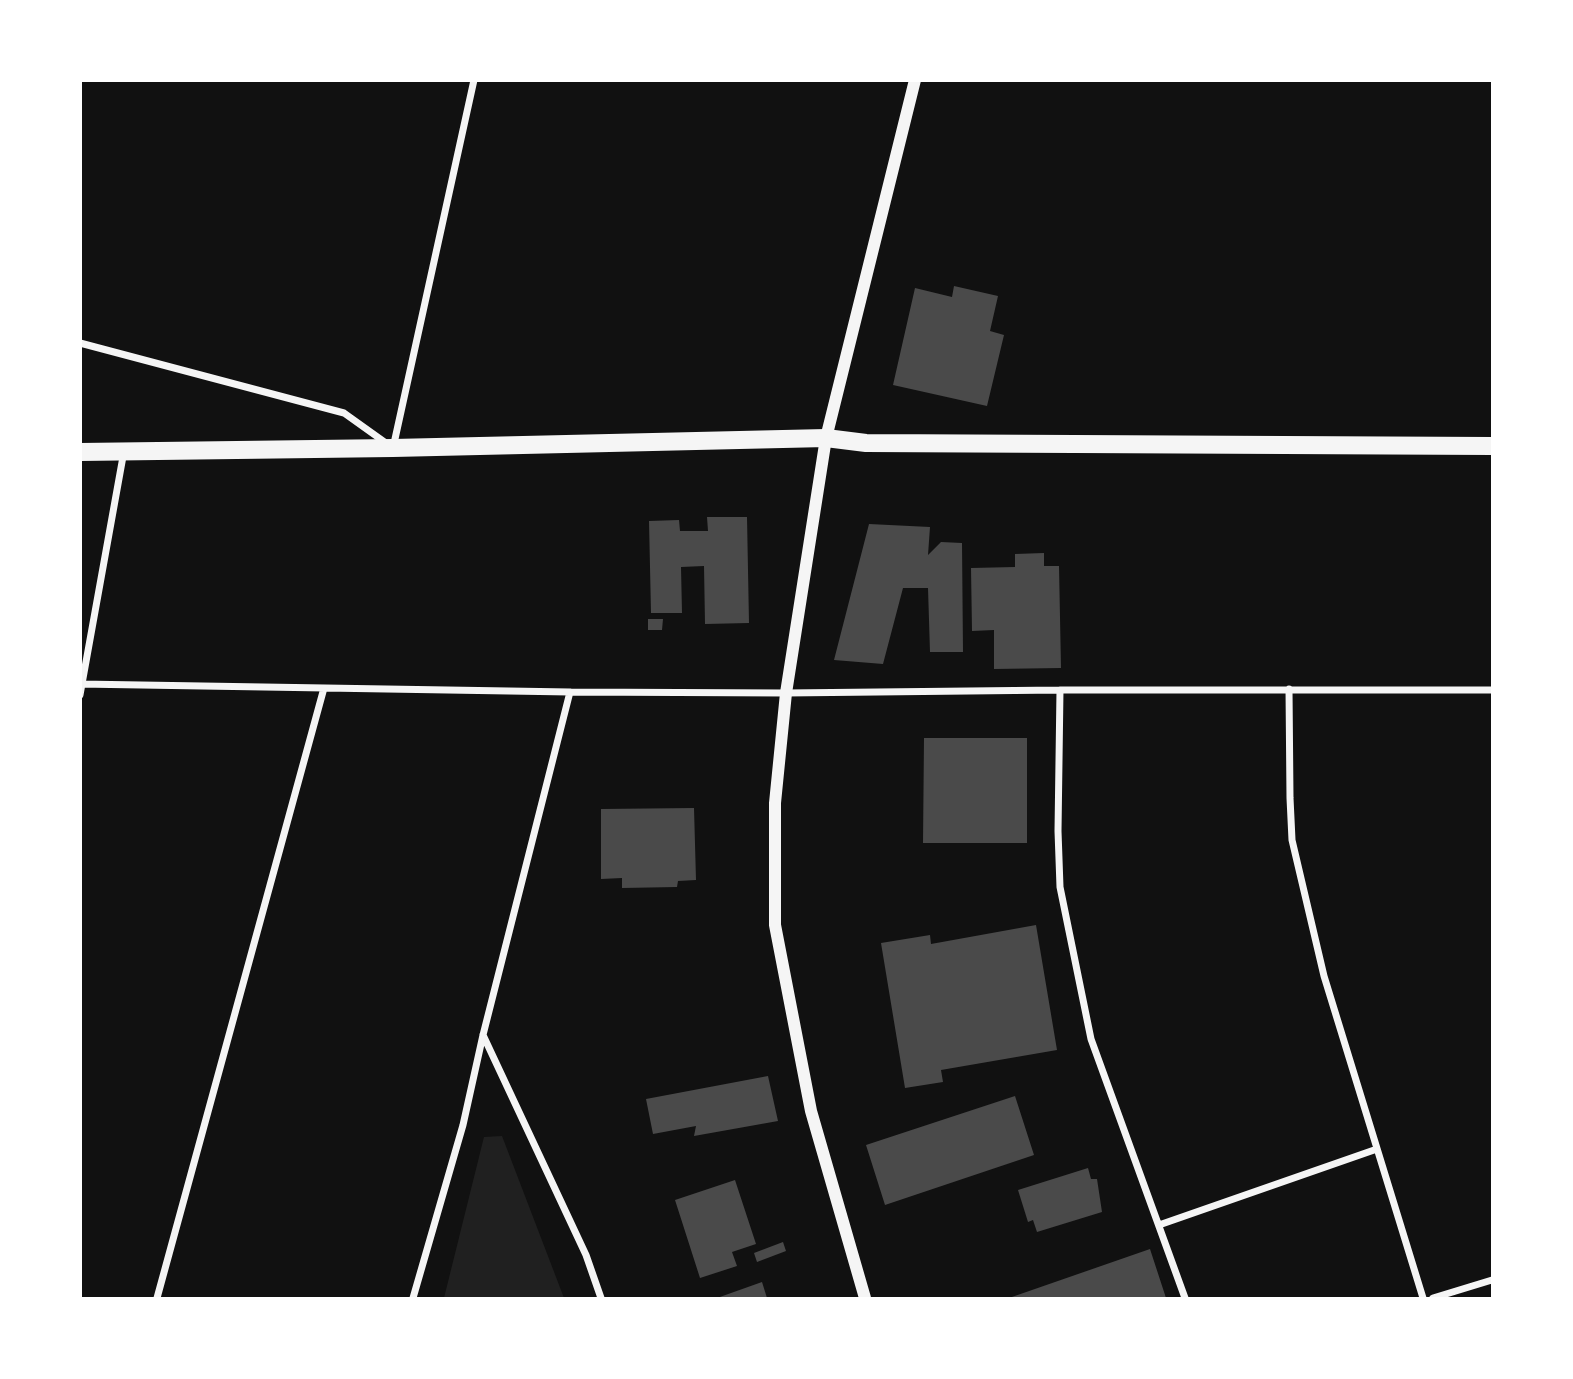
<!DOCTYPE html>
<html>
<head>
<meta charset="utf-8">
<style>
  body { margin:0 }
  #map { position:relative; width:1573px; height:1379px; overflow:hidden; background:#111; font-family:Inter,sans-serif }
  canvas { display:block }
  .frame { position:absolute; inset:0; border:82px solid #fff; pointer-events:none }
</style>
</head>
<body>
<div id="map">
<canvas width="1573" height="1379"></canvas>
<div class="frame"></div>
</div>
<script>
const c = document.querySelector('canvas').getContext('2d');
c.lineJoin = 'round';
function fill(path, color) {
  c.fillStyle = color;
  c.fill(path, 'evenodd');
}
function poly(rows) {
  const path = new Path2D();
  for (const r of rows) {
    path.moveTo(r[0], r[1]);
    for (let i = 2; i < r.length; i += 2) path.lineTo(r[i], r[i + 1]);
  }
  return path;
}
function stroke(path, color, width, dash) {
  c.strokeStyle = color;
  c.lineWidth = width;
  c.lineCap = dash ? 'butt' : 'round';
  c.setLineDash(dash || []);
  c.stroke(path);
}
fill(poly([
  [502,1136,564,1298,444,1298,484,1137]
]), '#202020');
fill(poly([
  [954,286,998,296,990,331,1004,335,987,406,893,385,915,288,952,297],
  [707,517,747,517,749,623,705,624,704,566,681,567,682,613,651,613,649,521,679,520,680,531,708,531],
  [869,524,930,527,928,555,941,542,962,543,963,652,930,652,928,588,903,588,883,664,834,660],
  [1044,553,1044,566,1059,566,1061,668,994,669,994,630,972,631,971,568,1015,567,1015,554],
  [648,619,663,619,662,630,648,630],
  [924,738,1027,738,1027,843,923,843],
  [694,808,696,880,678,881,677,887,622,888,622,878,601,879,601,809],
  [1036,925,1057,1050,941,1070,943,1082,905,1088,881,943,930,935,931,944],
  [768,1076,778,1121,694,1136,696,1126,653,1134,646,1099],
  [1015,1096,1034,1155,885,1205,866,1145],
  [1088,1168,1091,1179,1097,1179,1102,1212,1037,1232,1033,1220,1028,1222,1018,1190],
  [735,1180,756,1244,732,1252,737,1266,700,1278,675,1200],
  [783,1242,786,1251,757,1262,754,1253],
  [1150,1249,1166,1298,1009,1298],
  [762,1282,767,1298,717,1298]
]), '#4a4a4a');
stroke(poly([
  [80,343,344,413,393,448,474,80],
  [80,684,570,692,786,693,1060,690,1492,690],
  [1289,689,1290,798,1292,840,1324,976,1423,1298],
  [1060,690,1058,831,1060,887,1091,1039,1185,1298],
  [80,695,124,451],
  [483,1035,586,1255,601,1298],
  [1159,1225,1377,1149],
  [157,1298,324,688],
  [413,1298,463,1125,483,1035,570,692],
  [1433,1298,1492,1280]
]), '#f5f5f5', 7);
stroke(poly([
  [865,1298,811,1111,775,925,775,803,786,693,826,438,915,80]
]), '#f5f5f5', 12);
stroke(poly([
  [80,452,393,448,826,438,866,443,1492,446]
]), '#f5f5f5', 18);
</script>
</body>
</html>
